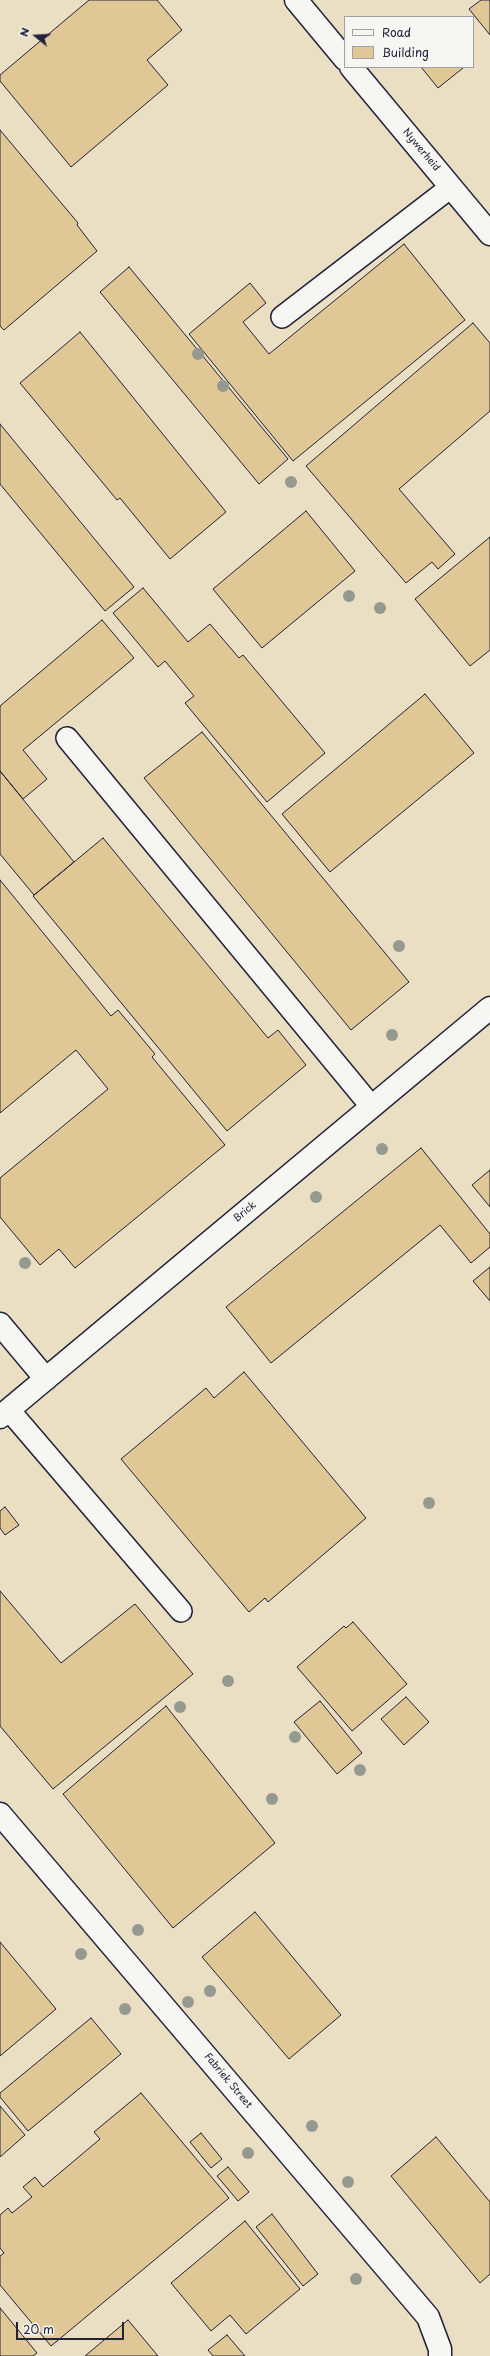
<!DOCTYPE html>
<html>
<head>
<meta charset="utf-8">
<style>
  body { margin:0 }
  #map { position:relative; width:490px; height:2356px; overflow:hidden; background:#efe8d6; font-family:"Playpen Sans",sans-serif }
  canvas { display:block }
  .legend { position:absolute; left:344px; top:16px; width:130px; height:52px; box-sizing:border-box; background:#f6f6f2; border:1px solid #a1a1a9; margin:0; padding:5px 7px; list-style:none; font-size:12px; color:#22223b }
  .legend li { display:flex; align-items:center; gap:8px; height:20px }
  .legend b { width:20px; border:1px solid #a1a1a9 }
  .north { position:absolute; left:16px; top:16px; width:40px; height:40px; -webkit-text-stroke:3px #f6f6f2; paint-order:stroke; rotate:288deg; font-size:11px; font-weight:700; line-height:16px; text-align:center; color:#22223b }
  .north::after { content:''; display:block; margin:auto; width:14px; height:18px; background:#22223b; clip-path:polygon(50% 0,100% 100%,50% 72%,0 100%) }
  .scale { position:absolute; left:16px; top:2322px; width:108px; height:18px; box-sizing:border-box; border:2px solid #22223b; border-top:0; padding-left:5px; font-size:12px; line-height:14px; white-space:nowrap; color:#22223b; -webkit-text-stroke:3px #f6f6f2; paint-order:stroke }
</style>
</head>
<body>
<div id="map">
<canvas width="490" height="2356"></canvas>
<ul class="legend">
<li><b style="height:5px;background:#f6f6f2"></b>Road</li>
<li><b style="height:11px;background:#e0c796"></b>Building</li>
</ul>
<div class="north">N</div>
<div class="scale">20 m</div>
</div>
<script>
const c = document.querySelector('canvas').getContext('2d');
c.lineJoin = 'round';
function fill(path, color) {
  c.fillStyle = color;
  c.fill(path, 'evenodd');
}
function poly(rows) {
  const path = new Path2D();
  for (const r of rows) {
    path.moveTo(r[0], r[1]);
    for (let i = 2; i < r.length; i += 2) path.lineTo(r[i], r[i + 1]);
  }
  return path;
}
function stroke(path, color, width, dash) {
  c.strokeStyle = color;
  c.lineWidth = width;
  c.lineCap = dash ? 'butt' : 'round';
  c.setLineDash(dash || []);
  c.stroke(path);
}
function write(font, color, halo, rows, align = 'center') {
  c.font = font + ' "Playpen Sans",sans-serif';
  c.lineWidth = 3;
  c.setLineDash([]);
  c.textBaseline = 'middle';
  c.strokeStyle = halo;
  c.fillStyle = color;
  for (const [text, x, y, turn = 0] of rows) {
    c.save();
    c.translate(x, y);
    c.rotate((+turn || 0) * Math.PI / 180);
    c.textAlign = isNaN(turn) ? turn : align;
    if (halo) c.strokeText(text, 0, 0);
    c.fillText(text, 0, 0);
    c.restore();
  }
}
fill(poly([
  [0,0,490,0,490,2356,0,2356],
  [345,17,473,17,473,67,345,67]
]), '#eadec3');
const building = poly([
  [89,0,157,0,182,30,147,60,168,85,71,167,0,81,0,75,89,0],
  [481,0,490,0,490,35,469,9,481,0],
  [421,67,463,67,463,68,438,88,421,67],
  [0,130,78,223,77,225,97,251,4,330,0,326,0,130],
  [404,244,465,320,293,461,189,334,250,283,266,303,243,322,269,354,404,244],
  [129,267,288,459,259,484,100,292,129,267],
  [473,323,490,343,490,411,399,489,455,554,438,569,432,562,406,583,306,466,473,323],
  [80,332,226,512,170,559,120,498,117,500,20,383,80,332],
  [0,424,134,587,105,611,0,484,0,424],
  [306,511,355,571,262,648,213,589,306,511],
  [490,537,490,650,470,666,415,599,490,537],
  [143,588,188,642,210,624,239,658,243,655,325,753,267,802,185,703,194,696,165,661,158,667,113,613,143,588],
  [102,620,134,658,23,750,47,779,23,799,0,771,0,706,102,620],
  [425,694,474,753,330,872,282,814,425,694],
  [202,732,409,982,351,1030,144,778,202,732],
  [0,771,74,862,34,895,0,854,0,771],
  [103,838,268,1038,278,1030,306,1065,227,1131,33,896,103,838],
  [0,880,111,1016,118,1010,155,1054,152,1057,225,1145,75,1268,59,1249,40,1265,0,1217,0,1178,108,1089,76,1050,0,1113,0,880],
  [421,1148,490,1234,490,1247,471,1263,440,1225,271,1363,226,1307,421,1148],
  [490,1170,490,1207,472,1185,490,1170],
  [490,1267,490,1301,473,1281,490,1267],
  [244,1372,366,1518,268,1602,265,1598,249,1612,121,1459,206,1388,214,1398,244,1372],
  [5,1507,19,1525,5,1535,0,1528,0,1511,5,1507],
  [0,1591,61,1663,135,1604,193,1674,53,1789,0,1726,0,1591],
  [353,1622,407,1684,352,1731,297,1667,344,1626,346,1628,353,1622],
  [406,1697,429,1722,404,1745,381,1719,406,1697],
  [320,1701,362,1753,337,1774,294,1722,320,1701],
  [166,1706,275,1843,173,1928,63,1794,166,1706],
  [255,1912,341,2015,289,2059,202,1957,255,1912],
  [0,1942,56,2009,0,2056,0,1942],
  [91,2018,121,2054,28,2131,0,2097,0,2093,91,2018],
  [141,2093,229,2198,51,2346,0,2285,0,2256,4,2253,0,2248,0,2215,8,2208,12,2213,32,2197,23,2187,35,2177,43,2187,100,2139,94,2132,141,2093],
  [0,2106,25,2135,0,2157,0,2106],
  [201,2133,222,2159,211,2168,190,2142,201,2133],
  [436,2137,490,2202,490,2274,480,2283,391,2176,436,2137],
  [228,2167,249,2192,238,2201,217,2176,228,2167],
  [272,2214,318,2274,303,2286,256,2227,272,2214],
  [245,2221,300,2289,246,2334,230,2315,211,2331,171,2283,245,2221],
  [0,2308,37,2353,33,2356,0,2356,0,2308],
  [128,2320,158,2356,85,2356,128,2320],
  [227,2335,245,2356,213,2356,208,2350,227,2335]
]);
fill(building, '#e0c796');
stroke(building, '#22223b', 1);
const service = poly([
  [282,317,451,187],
  [67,738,371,1106],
  [9,1410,181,1611]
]);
const minor = poly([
  [296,0,345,59],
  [351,67,490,234],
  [0,1324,46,1379],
  [0,1417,490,1008],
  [0,1814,428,2317,440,2349,440,2356]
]);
stroke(service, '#22223b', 24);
stroke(minor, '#22223b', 25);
stroke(service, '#f6f6f2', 21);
stroke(minor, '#f6f6f2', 22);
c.fillStyle = '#959a91';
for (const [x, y] of [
  [198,354],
  [223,386],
  [291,482],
  [349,596],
  [380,608],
  [399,946],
  [392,1035],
  [382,1149],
  [316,1197],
  [25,1263],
  [429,1503],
  [228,1681],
  [180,1707],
  [295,1737],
  [360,1770],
  [272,1799],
  [138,1930],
  [81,1954],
  [210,1991],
  [188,2002],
  [125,2009],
  [312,2126],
  [248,2153],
  [348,2182],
  [356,2279]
]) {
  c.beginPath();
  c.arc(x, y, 6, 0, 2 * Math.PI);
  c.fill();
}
write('10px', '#22223b', '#f6f6f2', [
  ["Nywerheid",421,150,50],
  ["Brick",245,1212,-40],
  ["Fabriek Street",228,2081,50]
]);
</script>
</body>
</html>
